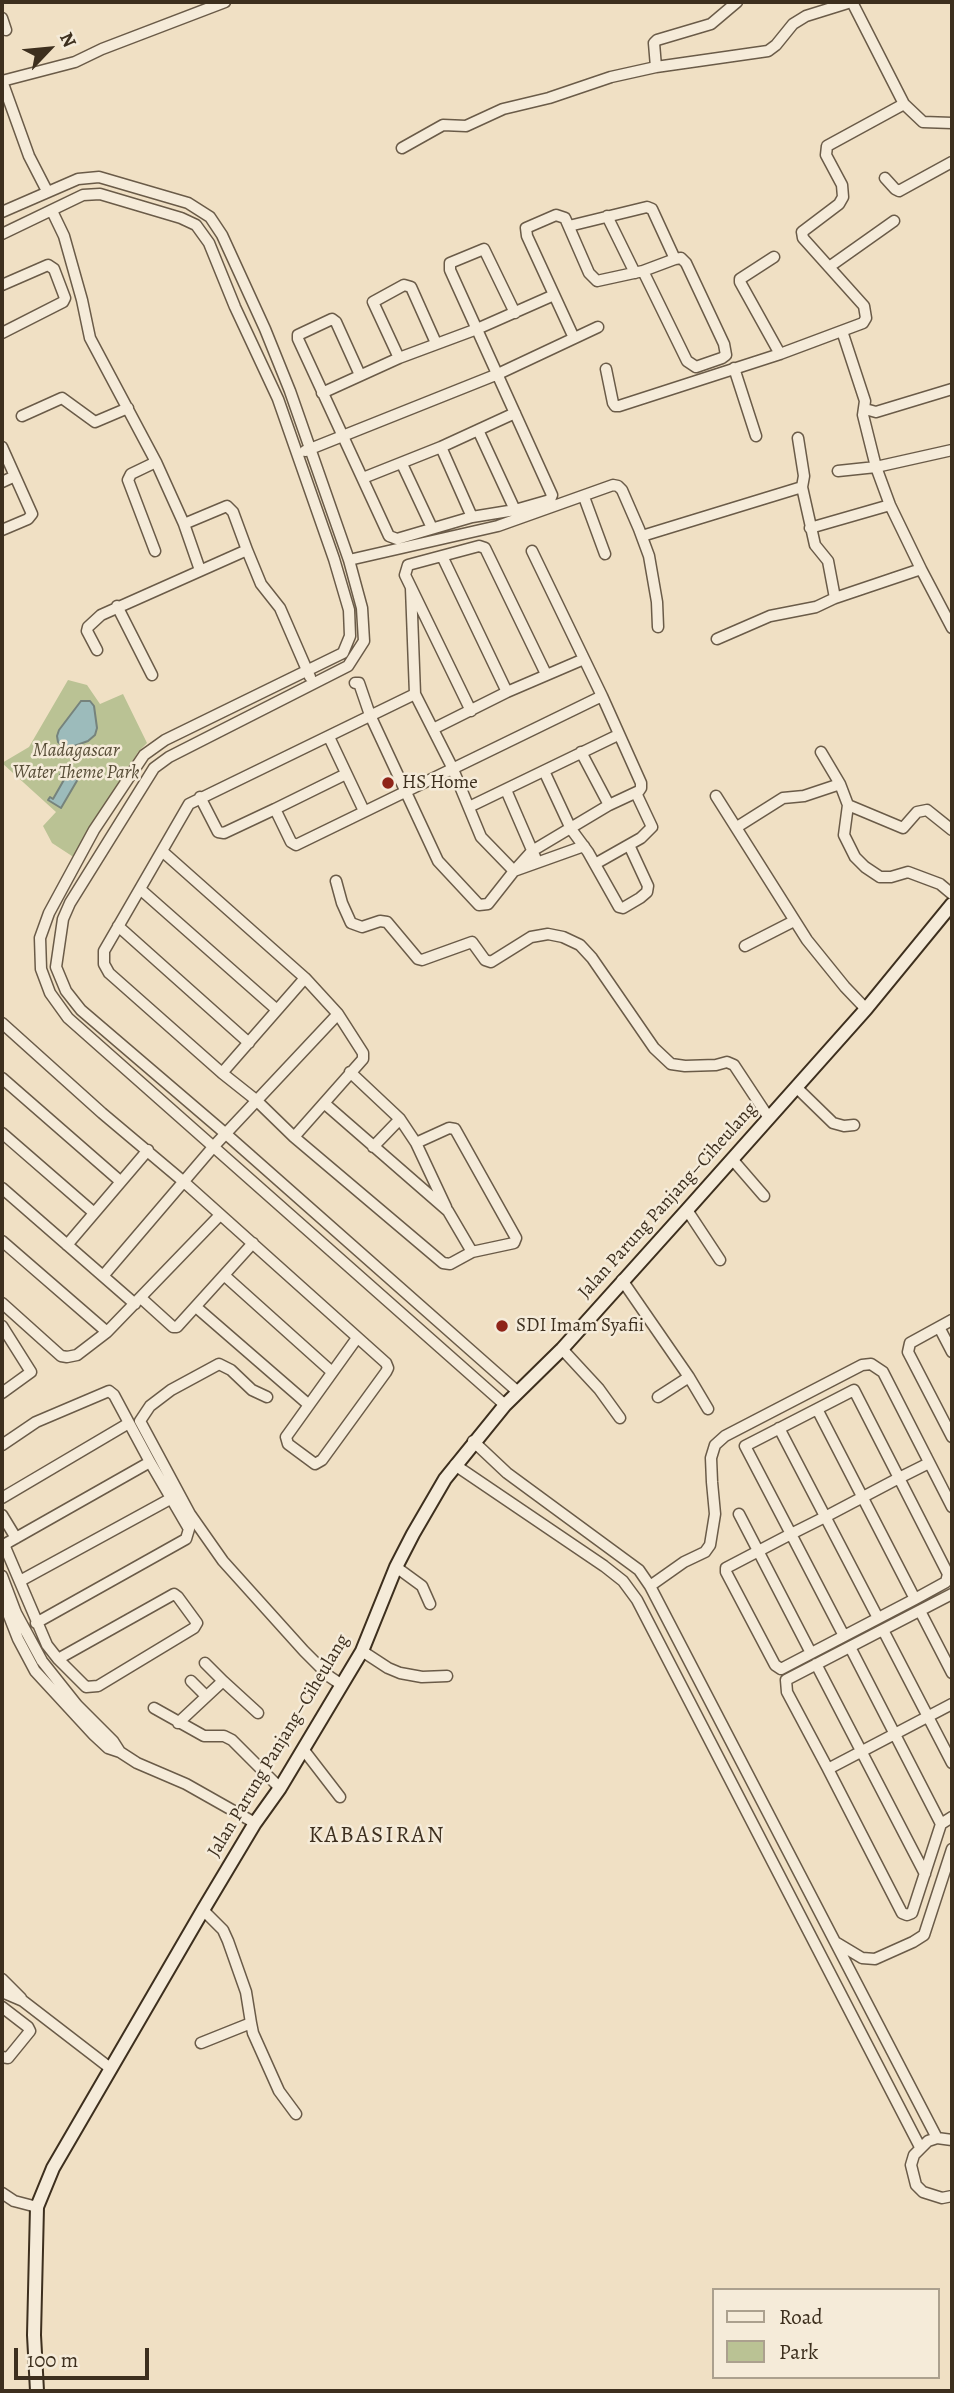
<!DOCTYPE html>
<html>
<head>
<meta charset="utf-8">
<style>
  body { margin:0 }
  #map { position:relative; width:954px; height:2393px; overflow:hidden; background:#f0e0c4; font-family:Alegreya,serif }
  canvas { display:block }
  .frame { position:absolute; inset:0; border:4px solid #3d2f1e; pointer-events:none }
  .legend { position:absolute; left:712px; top:2288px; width:228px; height:91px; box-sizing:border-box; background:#f5ebd9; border:2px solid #aba08e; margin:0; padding:9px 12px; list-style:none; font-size:21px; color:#3d2f1e }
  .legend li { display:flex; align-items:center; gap:14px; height:35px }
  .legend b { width:35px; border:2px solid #aba08e }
  .north { position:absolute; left:14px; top:14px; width:70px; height:70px; -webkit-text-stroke:5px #f5ebd9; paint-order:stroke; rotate:64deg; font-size:19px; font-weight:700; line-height:28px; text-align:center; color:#3d2f1e }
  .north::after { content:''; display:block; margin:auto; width:24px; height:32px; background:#3d2f1e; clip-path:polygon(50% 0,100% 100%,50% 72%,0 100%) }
  .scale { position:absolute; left:14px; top:2348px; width:135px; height:32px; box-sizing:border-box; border:4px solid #3d2f1e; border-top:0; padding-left:9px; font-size:21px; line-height:24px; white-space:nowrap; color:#3d2f1e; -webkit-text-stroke:5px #f5ebd9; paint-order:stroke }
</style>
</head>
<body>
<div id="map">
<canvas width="954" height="2393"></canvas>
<div class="frame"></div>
<ul class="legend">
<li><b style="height:9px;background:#f5ebd9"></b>Road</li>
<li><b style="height:19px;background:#bac294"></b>Park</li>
</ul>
<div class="north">N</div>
<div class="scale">100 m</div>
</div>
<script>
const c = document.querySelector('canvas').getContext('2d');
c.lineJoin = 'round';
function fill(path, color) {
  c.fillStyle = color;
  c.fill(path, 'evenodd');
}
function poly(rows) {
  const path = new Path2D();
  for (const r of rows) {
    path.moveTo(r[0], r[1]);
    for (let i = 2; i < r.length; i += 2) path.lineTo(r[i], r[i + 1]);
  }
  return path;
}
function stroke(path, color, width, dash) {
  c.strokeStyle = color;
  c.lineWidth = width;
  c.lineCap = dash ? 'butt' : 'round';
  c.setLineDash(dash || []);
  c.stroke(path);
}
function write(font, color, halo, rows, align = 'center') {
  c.font = font + ' Alegreya,serif';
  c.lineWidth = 5;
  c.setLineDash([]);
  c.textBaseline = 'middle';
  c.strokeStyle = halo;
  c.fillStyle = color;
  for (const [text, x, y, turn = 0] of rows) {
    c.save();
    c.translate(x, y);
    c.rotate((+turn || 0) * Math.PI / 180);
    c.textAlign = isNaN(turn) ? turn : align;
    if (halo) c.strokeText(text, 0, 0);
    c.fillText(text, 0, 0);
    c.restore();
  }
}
fill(poly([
  [68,680,87,685,100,704,123,694,147,743,138,752,75,858,52,843,43,826,56,812,2,763,29,747]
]), '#bac294');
const water = poly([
  [81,701,90,701,94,706,97,728,95,735,88,741,66,749,58,742,57,736,59,730,81,701],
  [63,770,78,779,61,808,48,800,50,797,53,799,65,778,60,775,63,770]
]);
fill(water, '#9cbbbb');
stroke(water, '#76837c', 2);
const street = poly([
  [852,2,904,104,923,122,952,123],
  [2,18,6,30],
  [656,67,654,43,657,40,711,24,737,2],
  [2,81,75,62,102,49,225,2],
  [2,81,29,156,47,191],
  [402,148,443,125,466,126,503,109,549,98,611,77,656,67,768,51,776,45,793,24,806,16,851,2],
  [885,178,895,189,899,191,952,162],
  [52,211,64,236,82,300,90,338,156,462,184,524,200,570],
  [2,212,78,179,99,177,188,203,210,217,222,235,265,329,290,391,349,560,362,608,364,641,348,666,169,757,154,768,70,903,63,919,56,967,66,991,81,1010,226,1134,518,1392],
  [607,216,635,273],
  [569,226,647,207,652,209,675,259,643,271,597,281,589,273,565,218,556,215,526,228,527,236,574,338],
  [2,234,83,195,100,194,181,218,196,225,209,243,235,307,278,399,334,559,349,610,350,636,343,653,165,740,144,755,94,830,49,913,40,938,41,969,50,993,68,1018,505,1405],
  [774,257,740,279,740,282,780,354],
  [829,267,894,221],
  [643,271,687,361,696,367,722,358,726,355,724,344,686,263,681,258,675,259],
  [2,285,48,265,54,269,65,298,63,302,2,333],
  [842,331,865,401,863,415,876,467,890,505,921,569],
  [399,358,373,302,404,285,411,287,436,343],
  [734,368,756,436],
  [606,369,613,403,615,406,619,406,780,354,863,323,866,318,864,306,803,238,802,232,839,204,843,197,842,185,826,155,827,146,904,104],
  [360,375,336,322,332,319,298,335,298,339,389,536,397,539,472,517,515,510,550,500,552,495,450,270,450,263,484,249,515,313],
  [322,393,399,358,477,329,554,295],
  [865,409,876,412,952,389],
  [22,416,62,398,95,422,128,408],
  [478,430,515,510],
  [798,438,804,476,802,487],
  [2,447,32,514,28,519,2,530],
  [441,447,472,517],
  [305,451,498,374,598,327],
  [402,464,432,528],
  [838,471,876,467,952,450],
  [363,478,441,447,515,413],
  [2,482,15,476],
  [584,497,605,554],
  [184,524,227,506,233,512,247,550],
  [810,528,890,505],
  [642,536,802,487,815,545,828,561,835,598,921,569,952,628],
  [155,551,128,480,131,474,156,462],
  [442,556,507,692],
  [349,560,498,526,613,485,618,486,622,490,639,529,649,556,657,602,658,627],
  [411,588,415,694,452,767,481,837,514,871,584,846],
  [117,606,152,675],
  [717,639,770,616,816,607,835,598],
  [97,650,87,631,88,627,101,615,247,550,261,584,280,608,310,677],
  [355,683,359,683,370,715,438,861,479,905,488,904,514,871,532,851,609,805,639,791,641,788,641,783,602,696,532,551],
  [415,694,189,804,104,951,104,964,109,973,222,1073,256,1100,294,1137,443,1263,450,1264,472,1252,514,1243,516,1238,455,1129,449,1128,416,1143],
  [471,711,405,575,408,565,479,546,485,548,546,674],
  [433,729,507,692,584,659],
  [329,737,364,811],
  [581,752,609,805],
  [821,752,840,784,848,805,844,835,855,857,865,867,880,877,891,877,908,872,940,884,952,894],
  [544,771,571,829,588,852,619,907,623,908,640,898,647,892,648,886,629,845],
  [506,790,535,857],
  [716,796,807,940,845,987,866,1009],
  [200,797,218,832,224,833,275,809,291,842,296,845,602,696],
  [848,805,903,828,917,812,927,810,952,830],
  [469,807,618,735],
  [275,809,346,774],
  [737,827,783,798,804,796,840,784],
  [162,851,305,978,338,1014,363,1053,363,1059,294,1137],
  [595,864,641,838,652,827,636,793],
  [336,881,342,903,351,923,362,927,380,921,387,922,418,959,422,960,472,942,485,960,491,962,531,937,548,934,563,937,580,945,592,958,654,1048,671,1064,685,1066,716,1065,727,1062,734,1065,769,1118],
  [140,889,277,1010],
  [118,926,249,1043],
  [745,946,794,921],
  [2,1023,102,1113,184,1182,386,1363,388,1368,386,1372,322,1460,315,1464,288,1444,286,1437,357,1338],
  [350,1072,400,1119,416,1143,446,1207],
  [222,1073,305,978],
  [2,1078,120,1181],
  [796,1087,833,1123,844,1126,854,1125],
  [324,1103,448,1211,472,1252],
  [2,1133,93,1212],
  [373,1147,400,1119],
  [732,1159,764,1196],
  [2,1188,135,1304],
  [687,1210,720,1260],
  [2,1241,107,1332],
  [67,1245,148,1150],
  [103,1276,214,1146,338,1014],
  [225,1276,332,1372],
  [622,1280,689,1377,708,1409],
  [141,1298,173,1327,177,1327,253,1243],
  [2,1303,61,1356,67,1357,77,1355,107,1332,220,1215],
  [196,1307,309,1405],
  [952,1320,910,1343,908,1352,952,1437],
  [2,1326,31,1372,2,1393],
  [939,1327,952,1352],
  [562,1349,599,1389,620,1418],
  [267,1397,252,1390,231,1370,219,1364,171,1390,150,1406,140,1421,190,1514,223,1561,304,1651,330,1677,342,1685],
  [658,1397,689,1377],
  [817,1409,915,1599],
  [779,1428,878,1618],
  [473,1441,507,1473,639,1570,650,1586,937,2138],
  [2,1445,36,1422,109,1391,114,1395,129,1423],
  [455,1465,604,1566,623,1581,637,1600,920,2147],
  [2,1498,129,1423,150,1462,7,1543,5,1547,47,1645,58,1659,86,1687,98,1686,194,1628,197,1623,178,1597,174,1594,58,1659],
  [739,1514,811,1653],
  [2,1515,16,1538],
  [396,1567,422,1586,430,1604],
  [2,1576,16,1613,42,1661,77,1705,113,1741,120,1752,137,1763,186,1784,255,1823],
  [20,1581,172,1498],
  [650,1586,684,1562,705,1552,710,1545,715,1514,712,1482,711,1458,715,1445,725,1436,862,1365,871,1364,883,1372,952,1507],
  [2,1598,18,1639,35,1671,94,1735,108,1748,120,1752],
  [920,1611,952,1673],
  [36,1623,186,1539,189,1529,150,1462],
  [883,1630,952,1763],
  [844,1636,791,1534,745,1446,854,1390,899,1478,948,1574,946,1582,915,1599,781,1669,775,1665,726,1572,726,1568,791,1534,825,1517,899,1478,929,1463],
  [850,1647,941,1824],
  [362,1651,388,1668,400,1673,422,1677,447,1676],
  [816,1664,925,1874],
  [191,1681,205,1695],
  [223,1681,258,1713],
  [952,1704,828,1769,902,1913,907,1915,912,1913,941,1824,952,1817],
  [154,1708,204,1736,224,1736,232,1740,280,1788],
  [178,1723,223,1681,205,1663],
  [303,1749,340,1797],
  [828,1769,787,1692,786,1680,952,1594],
  [203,1910,223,1930,228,1941,246,1992,251,2023],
  [837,1943,862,1958,875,1959,913,1942,924,1935,952,1849],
  [2,1979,21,1998],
  [2,1992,23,2001,110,2068],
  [2,2007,28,2027,30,2031,8,2058,2,2057],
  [201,2043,251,2023,253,2033,279,2091,296,2114],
  [952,2140,937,2138,928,2141,914,2155,911,2165,916,2185,923,2192,942,2198,952,2196],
  [2,2193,14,2201,37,2207]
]);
const secondary = poly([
  [37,2391,34,2335,37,2207,53,2168,203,1910,255,1823,280,1788,362,1651,396,1567,413,1534,445,1479,505,1405,562,1349,687,1210,866,1009,952,904]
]);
stroke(street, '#6a5b48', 13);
stroke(secondary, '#3d2f1e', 16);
stroke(street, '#f5ebd9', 10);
stroke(secondary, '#f5ebd9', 12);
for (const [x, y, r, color] of [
  [388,783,7,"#8f2418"],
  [502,1326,7,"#8f2418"]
]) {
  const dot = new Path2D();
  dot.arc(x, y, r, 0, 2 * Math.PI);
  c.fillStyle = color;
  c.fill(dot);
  stroke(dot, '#f5ebd9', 2.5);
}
write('italic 19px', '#564c36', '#f5ebd9', [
  ["Madagascar",76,751],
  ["Water Theme Park",76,773]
]);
write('19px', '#3d2f1e', '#f5ebd9', [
  ["HS Home",402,783],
  ["SDI Imam Syafii",516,1326]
], 'left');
write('19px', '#3d2f1e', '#f5ebd9', [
  ["Jalan Parung Panjang–Ciheulang",668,1201,-48],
  ["Jalan Parung Panjang–Ciheulang",279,1746,-59]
]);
c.letterSpacing = '2px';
write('23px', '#3d2f1e', '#f5ebd9', [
  ["KABASIRAN",377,1836]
]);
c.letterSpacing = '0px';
</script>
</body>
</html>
